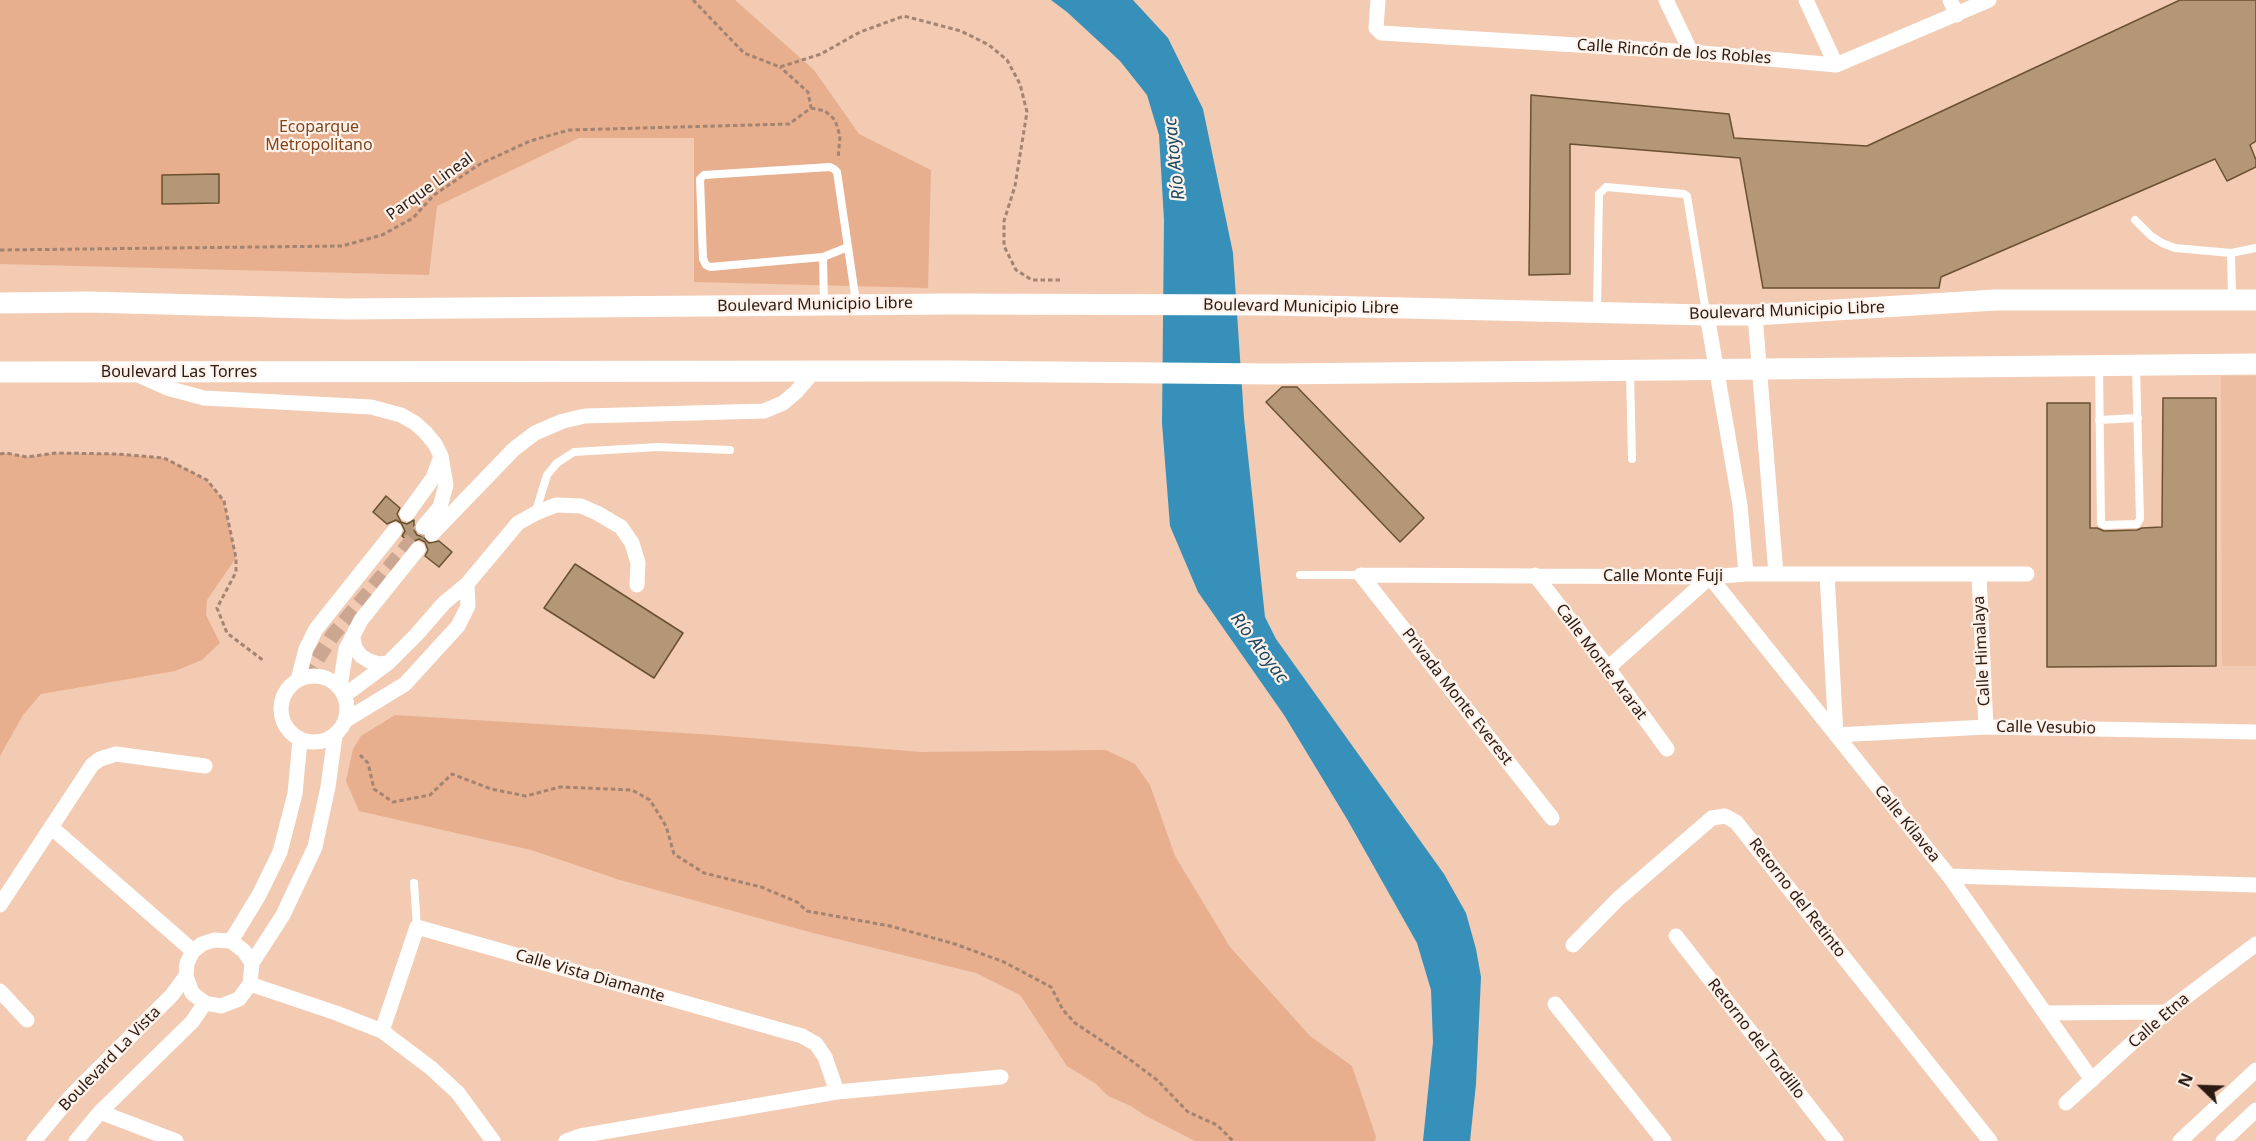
<!DOCTYPE html>
<html>
<head>
<meta charset="utf-8">
<style>
  body { margin:0 }
  #map { position:relative; width:2256px; height:1141px; overflow:hidden; background:#f3cab2; font-family:"Noto Sans",sans-serif }
  canvas { display:block }
  .north { position:absolute; left:2172px; top:1057px; width:60px; height:60px; -webkit-text-stroke:4px #fff2eb; paint-order:stroke; rotate:293deg; font-size:16px; font-weight:700; line-height:24px; text-align:center; color:#2a1b12 }
  .north::after { content:''; display:block; margin:auto; width:21px; height:27px; background:#2a1b12; clip-path:polygon(50% 0,100% 100%,50% 72%,0 100%) }
</style>
</head>
<body>
<div id="map">
<canvas width="2256" height="1141"></canvas>
<div class="north">N</div>
</div>
<script>
const c = document.querySelector('canvas').getContext('2d');
c.lineJoin = 'round';
function fill(path, color) {
  c.fillStyle = color;
  c.fill(path, 'evenodd');
}
function poly(rows) {
  const path = new Path2D();
  for (const r of rows) {
    if (r.length === 3) {
      path.moveTo(r[0] + r[2], r[1]);
      path.arc(r[0], r[1], r[2], 0, 2 * Math.PI);
      continue;
    }
    path.moveTo(r[0], r[1]);
    for (let i = 2; i < r.length; i += 2) path.lineTo(r[i], r[i + 1]);
  }
  return path;
}
function stroke(path, color, width, dash) {
  c.strokeStyle = color;
  c.lineWidth = width;
  c.lineCap = dash ? 'butt' : 'round';
  c.setLineDash(dash || []);
  c.stroke(path);
}
function write(font, color, halo, rows, align = 'center') {
  c.font = font + ' "Noto Sans",sans-serif';
  c.lineWidth = 4.5;
  c.setLineDash([]);
  c.textBaseline = 'middle';
  c.strokeStyle = halo;
  c.fillStyle = color;
  for (const [text, x, y, turn = 0] of rows) {
    c.save();
    c.translate(x, y);
    c.rotate((+turn || 0) * Math.PI / 180);
    c.textAlign = isNaN(turn) ? turn : align;
    if (halo) c.strokeText(text, 0, 0);
    c.fillText(text, 0, 0);
    c.restore();
  }
}
fill(poly([
  [2221,376,2256,376,2256,666,2222,666]
]), '#edbea2');
fill(poly([
  [0,0,735,0,814,70,859,134,931,170,928,288,694,282,694,138,579,138,437,206,429,275,0,264],
  [6,453,27,457,56,453,117,454,164,458,207,480,224,501,236,558,207,600,206,615,220,643,202,660,175,671,41,694,23,715,0,756,0,454],
  [395,715,714,735,921,752,1106,750,1135,764,1150,785,1175,856,1230,947,1310,1036,1352,1066,1376,1137,1375,1141,1195,1141,1144,1115,1131,1106,1108,1096,1096,1084,1067,1066,1020,995,976,973,813,933,620,880,531,850,359,811,346,781,353,749,361,736]
]), '#e7af8d');
fill(poly([
  [1051,0,1133,0,1168,38,1203,109,1233,253,1244,418,1265,617,1276,639,1444,874,1466,913,1476,949,1481,977,1476,1084,1470,1141,1423,1141,1433,1042,1431,990,1417,943,1347,819,1284,715,1198,592,1170,526,1162,423,1164,220,1159,135,1147,95,1120,61,1067,12]
]), '#3690ba');
const building = poly([
  [2180,0,2256,0,2256,141,2250,145,2256,160,2256,167,2227,181,2215,159,1941,277,1939,288,1763,288,1740,158,1570,144,1570,274,1529,275,1531,95,1729,114,1734,138,1867,146,2180,0],
  [219,174,219,203,162,204,162,175,219,174],
  [1282,387,1297,387,1424,518,1400,542,1266,402,1282,387],
  [2163,398,2216,398,2216,666,2047,667,2047,403,2090,403,2090,528,2097,528,2104,531,2137,530,2142,528,2162,527,2163,398],
  [386,496,400,508,397,514,401,522,407,524,414,520,414,530,417,535,423,537,429,543,439,541,452,552,439,567,425,556,428,550,425,542,419,539,410,543,402,536,405,531,401,523,396,520,387,524,373,512,386,496],
  [575,564,683,633,654,678,544,608,575,564]
]);
fill(building, '#b39776');
stroke(building, '#6a5132', 1.5);
stroke(poly([
  [305,678,333,635,423,527]
]), '#cba792', 15, [15, 8]);
stroke(poly([
  [693,0,744,53,780,67,821,54,860,32,904,16,961,31,989,45,1007,60,1020,84,1027,112,1015,186,1004,221,1004,246,1016,270,1032,280,1060,280],
  [811,108,825,111,835,120,840,136,838,159],
  [0,250,342,246,382,235,413,218,434,195,480,164,530,141,569,130,789,124,811,108,808,92,780,67],
  [0,454,6,453,27,457,56,453,117,454,164,458,207,480,224,501,236,558,236,572,217,608,227,633,264,661],
  [360,755,368,763,374,789,393,802,430,795,452,774,491,789,526,796,560,787,632,790,650,800,666,826,674,854,704,873,761,887,797,902,807,911,890,926,955,944,1004,962,1051,987,1063,1010,1075,1023,1129,1059,1157,1080,1188,1112,1217,1125,1233,1141]
]), '#a38472', 3, [4.5, 3]);
stroke(poly([
  [2135,220,2151,236,2162,243,2175,248,2231,253],
  [848,247,823,257,710,267,706,265,703,259,700,179,704,175,830,167,834,169,837,172,848,247,856,302],
  [823,257,824,304],
  [2232,298,2231,253,2256,248],
  [1597,311,1599,194,1606,187,1684,194,1687,196,1706,312],
  [2099,367,2101,523,2104,525,2137,524,2140,519,2136,367],
  [1630,371,1632,459],
  [2099,420,2138,418],
  [536,511,547,475,557,463,574,452,658,447,730,450],
  [1300,575,1361,575],
  [414,883,417,927]
]), '#fff', 8);
stroke(poly([
  [1378,0,1376,28,1381,33,1691,52,1836,65,1989,0],
  [1666,0,1691,52],
  [1806,0,1836,65],
  [1950,0,1957,15],
  [1707,315,1740,505,1746,574],
  [1755,315,1776,574],
  [136,374,167,388,204,398,371,407,401,415,415,423,425,432,435,444,441,456,433,478,407,514],
  [423,527,440,507,446,485,441,456],
  [432,534,514,449,535,433,563,421,585,416,764,411,783,403,796,392,814,371],
  [1827,574,1836,735],
  [1361,575,1710,577,1746,574,2027,574],
  [1361,575,1552,818],
  [1535,575,1608,668,1667,749],
  [1979,575,1986,727],
  [353,638,355,648,361,656,369,661,379,664,388,663],
  [1608,668,1710,577,1949,876,2092,1080],
  [314,709,33],
  [298,680,306,649,316,629,395,530],
  [340,687,346,649,361,620,418,549],
  [345,695,388,663,417,634,444,603,467,584,518,523,536,513,556,505,581,506,597,513,621,527,632,543,638,563,637,585],
  [346,720,405,684,458,626,468,606,467,584],
  [1836,735,1986,727,2256,732],
  [51,827,193,951],
  [1949,876,2256,885],
  [0,905,92,765,100,759,116,754,205,766],
  [1676,936,1836,1141],
  [214,940,231,941,244,951,252,963,250,984,239,999,221,1006,205,1003,192,993,186,976,187,963,193,951,202,944,214,940],
  [231,941,259,895,280,852,295,794,300,740],
  [1573,945,1618,899,1712,818,1725,816,1736,822,1990,1141],
  [252,963,283,915,315,847,328,787,335,736],
  [250,984,336,1013,382,1031,431,1068,458,1093,493,1141],
  [0,991,27,1020],
  [1555,1004,1664,1141],
  [2045,1013,2166,1012],
  [382,1031,417,927,802,1036,816,1044,825,1057,837,1092],
  [2066,1103,2166,1012,2256,944],
  [100,1112,176,1141],
  [34,1141,72,1095,172,995,186,976],
  [76,1141,100,1112,192,1022,205,1003],
  [566,1141,580,1136,837,1092,1001,1077],
  [2180,1141,2256,1070],
  [2223,1141,2256,1110]
]), '#fff', 15);
stroke(poly([
  [0,303,89,302,345,309,950,304,1273,305,1707,315,1755,315,1995,300,2256,300],
  [0,372,947,371,1273,374,2256,364]
]), '#fff', 21);
write('16px', '#2a1b12', '#fff2eb', [
  ["Calle Rincón de los Robles",1674,52,4],
  ["Parque Lineal",430,187,-36],
  ["Boulevard Municipio Libre",815,305,-1],
  ["Boulevard Municipio Libre",1301,307,1],
  ["Boulevard Municipio Libre",1787,311,-2],
  ["Boulevard Las Torres",179,372],
  ["Calle Monte Fuji",1663,576],
  ["Calle Himalaya",1982,651,-93],
  ["Calle Monte Ararat",1601,662,53],
  ["Privada Monte Everest",1457,697,52],
  ["Calle Vesubio",2046,728,1],
  ["Calle Kilavea",1907,824,51],
  ["Retorno del Retinto",1797,898,52],
  ["Calle Vista Diamante",590,976,16],
  ["Calle Etna",2159,1021,-41],
  ["Retorno del Tordillo",1756,1039,52],
  ["Boulevard La Vista",110,1059,-46]
]);
write('16px', '#7f441b', '#fff2eb', [
  ["Ecoparque",319,127],
  ["Metropolitano",319,145]
]);
write('italic 18px', '#194a61', '#fff2eb', [
  ["Río Atoyac",1175,159,-96],
  ["Río Atoyac",1259,648,53]
]);
</script>
</body>
</html>
